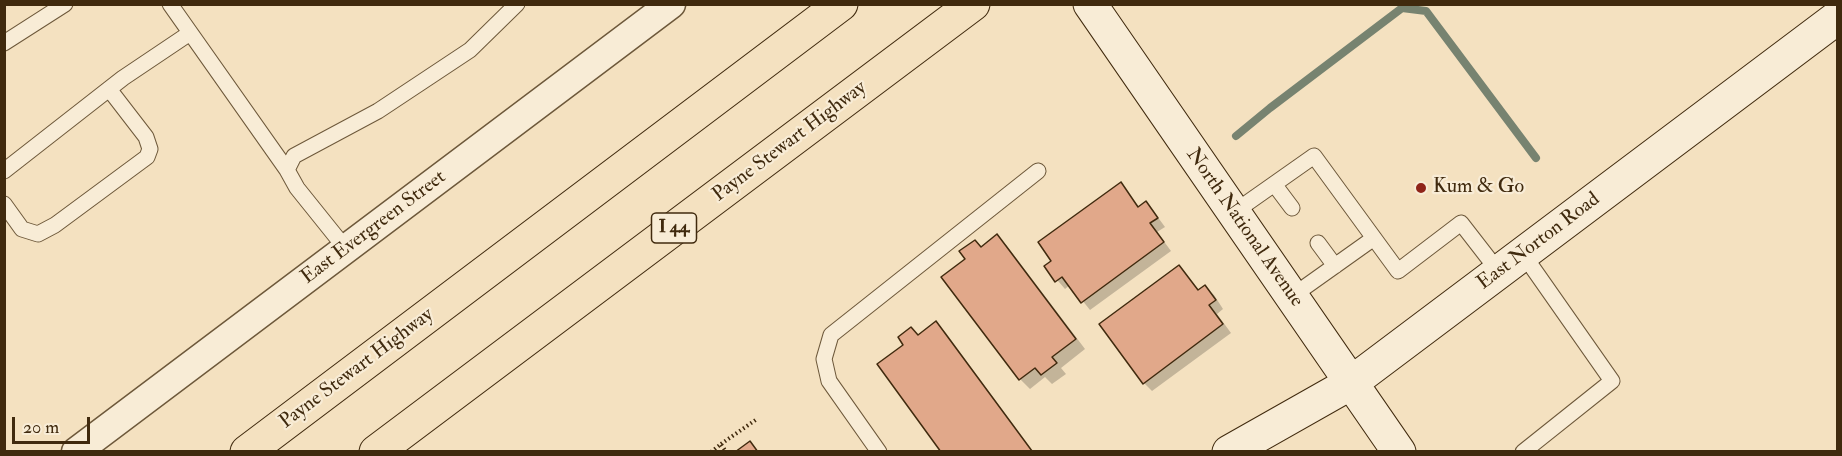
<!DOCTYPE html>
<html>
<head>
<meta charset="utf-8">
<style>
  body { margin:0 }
  #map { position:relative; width:1842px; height:456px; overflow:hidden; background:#f4e1c0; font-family:"IM FELL Double Pica",serif }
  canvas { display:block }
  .frame { position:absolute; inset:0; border:6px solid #402a0e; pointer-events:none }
  .scale { position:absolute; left:12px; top:417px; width:78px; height:27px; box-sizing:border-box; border:3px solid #402a0e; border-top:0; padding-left:8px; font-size:18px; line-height:21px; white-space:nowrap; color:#402a0e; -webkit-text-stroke:4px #f8ecd6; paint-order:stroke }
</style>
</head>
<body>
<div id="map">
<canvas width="1842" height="456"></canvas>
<div class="frame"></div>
<div class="scale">20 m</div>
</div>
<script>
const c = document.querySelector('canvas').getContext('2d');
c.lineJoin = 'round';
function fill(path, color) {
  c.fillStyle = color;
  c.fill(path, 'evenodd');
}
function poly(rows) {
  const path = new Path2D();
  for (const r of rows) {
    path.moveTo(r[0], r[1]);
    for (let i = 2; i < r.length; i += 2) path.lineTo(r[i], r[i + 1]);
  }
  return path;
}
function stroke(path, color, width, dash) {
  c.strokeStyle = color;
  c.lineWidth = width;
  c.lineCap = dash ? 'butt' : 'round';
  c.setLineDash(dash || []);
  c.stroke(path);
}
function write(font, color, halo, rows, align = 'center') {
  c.font = font + ' "IM FELL Double Pica",serif';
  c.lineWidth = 4.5;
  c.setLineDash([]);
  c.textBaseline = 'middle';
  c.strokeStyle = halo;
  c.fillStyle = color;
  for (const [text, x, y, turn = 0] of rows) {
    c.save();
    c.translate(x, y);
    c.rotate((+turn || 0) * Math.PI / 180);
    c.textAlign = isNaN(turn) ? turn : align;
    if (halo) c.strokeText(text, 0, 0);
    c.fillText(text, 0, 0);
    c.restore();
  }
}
fill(poly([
  [1120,184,1140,208,1146,203,1154,212,1165,227,1157,232,1171,251,1090,310,1070,285,1065,289,1046,267],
  [997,236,1007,246,1085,349,1061,368,1066,374,1052,384,1045,377,1030,389,1020,379,981,248],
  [1179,267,1199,291,1205,287,1214,295,1223,309,1217,314,1231,333,1152,391,1144,383],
  [936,323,946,333,1033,452,943,452,919,336]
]), '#0003');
stroke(poly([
  [1236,136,1270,108,1402,8,1426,11,1536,158]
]), '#778370', 8);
const building = poly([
  [1121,182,1138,207,1146,201,1158,218,1150,223,1164,242,1081,303,1062,277,1055,282,1044,266,1051,261,1038,242,1121,182],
  [997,234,1076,339,1052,357,1057,363,1041,375,1035,368,1019,380,941,277,965,259,959,251,975,240,981,247,997,234],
  [1179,265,1198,290,1205,285,1216,300,1209,305,1223,324,1143,384,1099,324,1179,265],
  [936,321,1032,451,1031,452,941,452,877,364,903,345,898,337,911,327,918,335,936,321],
  [750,441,758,452,735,452,750,441]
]);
fill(building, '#e1a88a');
stroke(building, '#402a0e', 1.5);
const service = poly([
  [170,4,287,170],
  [4,43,65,4],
  [4,171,123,78,190,33],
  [1274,184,1292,208],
  [4,204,22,229,38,234,55,225,147,157,150,149,146,137,109,89],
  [1233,213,1314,156,1398,271,1461,223,1499,272],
  [1318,243,1335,266],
  [346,249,297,188,287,170,294,156,378,111,470,50,517,4],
  [1523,254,1612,381,1523,452],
  [1291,297,1374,238],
  [879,452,829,381,824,359,831,335,1038,171]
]);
const minor = poly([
  [76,452,671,4]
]);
const secondary = poly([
  [1090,4,1399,452],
  [1229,452,1351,383,1838,17]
]);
const motorway = poly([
  [247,452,841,4],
  [376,452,973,4]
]);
stroke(service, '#6d583a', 17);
stroke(minor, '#6d583a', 31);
stroke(secondary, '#402a0e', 35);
stroke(motorway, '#402a0e', 35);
stroke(poly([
  [721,444,757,419],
  [711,452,721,444,726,452]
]), '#402a0e', 4, [1.5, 3]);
stroke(service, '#f8ecd6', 15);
stroke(minor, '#f8ecd6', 28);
stroke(secondary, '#f8ecd6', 33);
stroke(motorway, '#f4e1c0', 33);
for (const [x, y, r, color] of [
  [1421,188,6,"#8f2418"]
]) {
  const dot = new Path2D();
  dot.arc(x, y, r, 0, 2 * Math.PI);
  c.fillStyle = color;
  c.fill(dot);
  stroke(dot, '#f8ecd6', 2);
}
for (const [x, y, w] of [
  [674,228,45]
]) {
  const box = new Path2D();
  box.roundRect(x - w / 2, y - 15, w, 30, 4.5);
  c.fillStyle = '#f8ecd6';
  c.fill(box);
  stroke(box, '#402a0e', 1.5);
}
write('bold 18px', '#402a0e', null, [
  ["I 44",674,228]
]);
write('20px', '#402a0e', '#f8ecd6', [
  ["Payne Stewart Highway",790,142,-37],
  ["East Evergreen Street",374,228,-37],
  ["North National Avenue",1244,228,55],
  ["East Norton Road",1539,242,-37],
  ["Payne Stewart Highway",357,369,-37]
]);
write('20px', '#402a0e', '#f8ecd6', [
  ["Kum & Go",1433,188]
], 'left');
</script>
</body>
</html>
